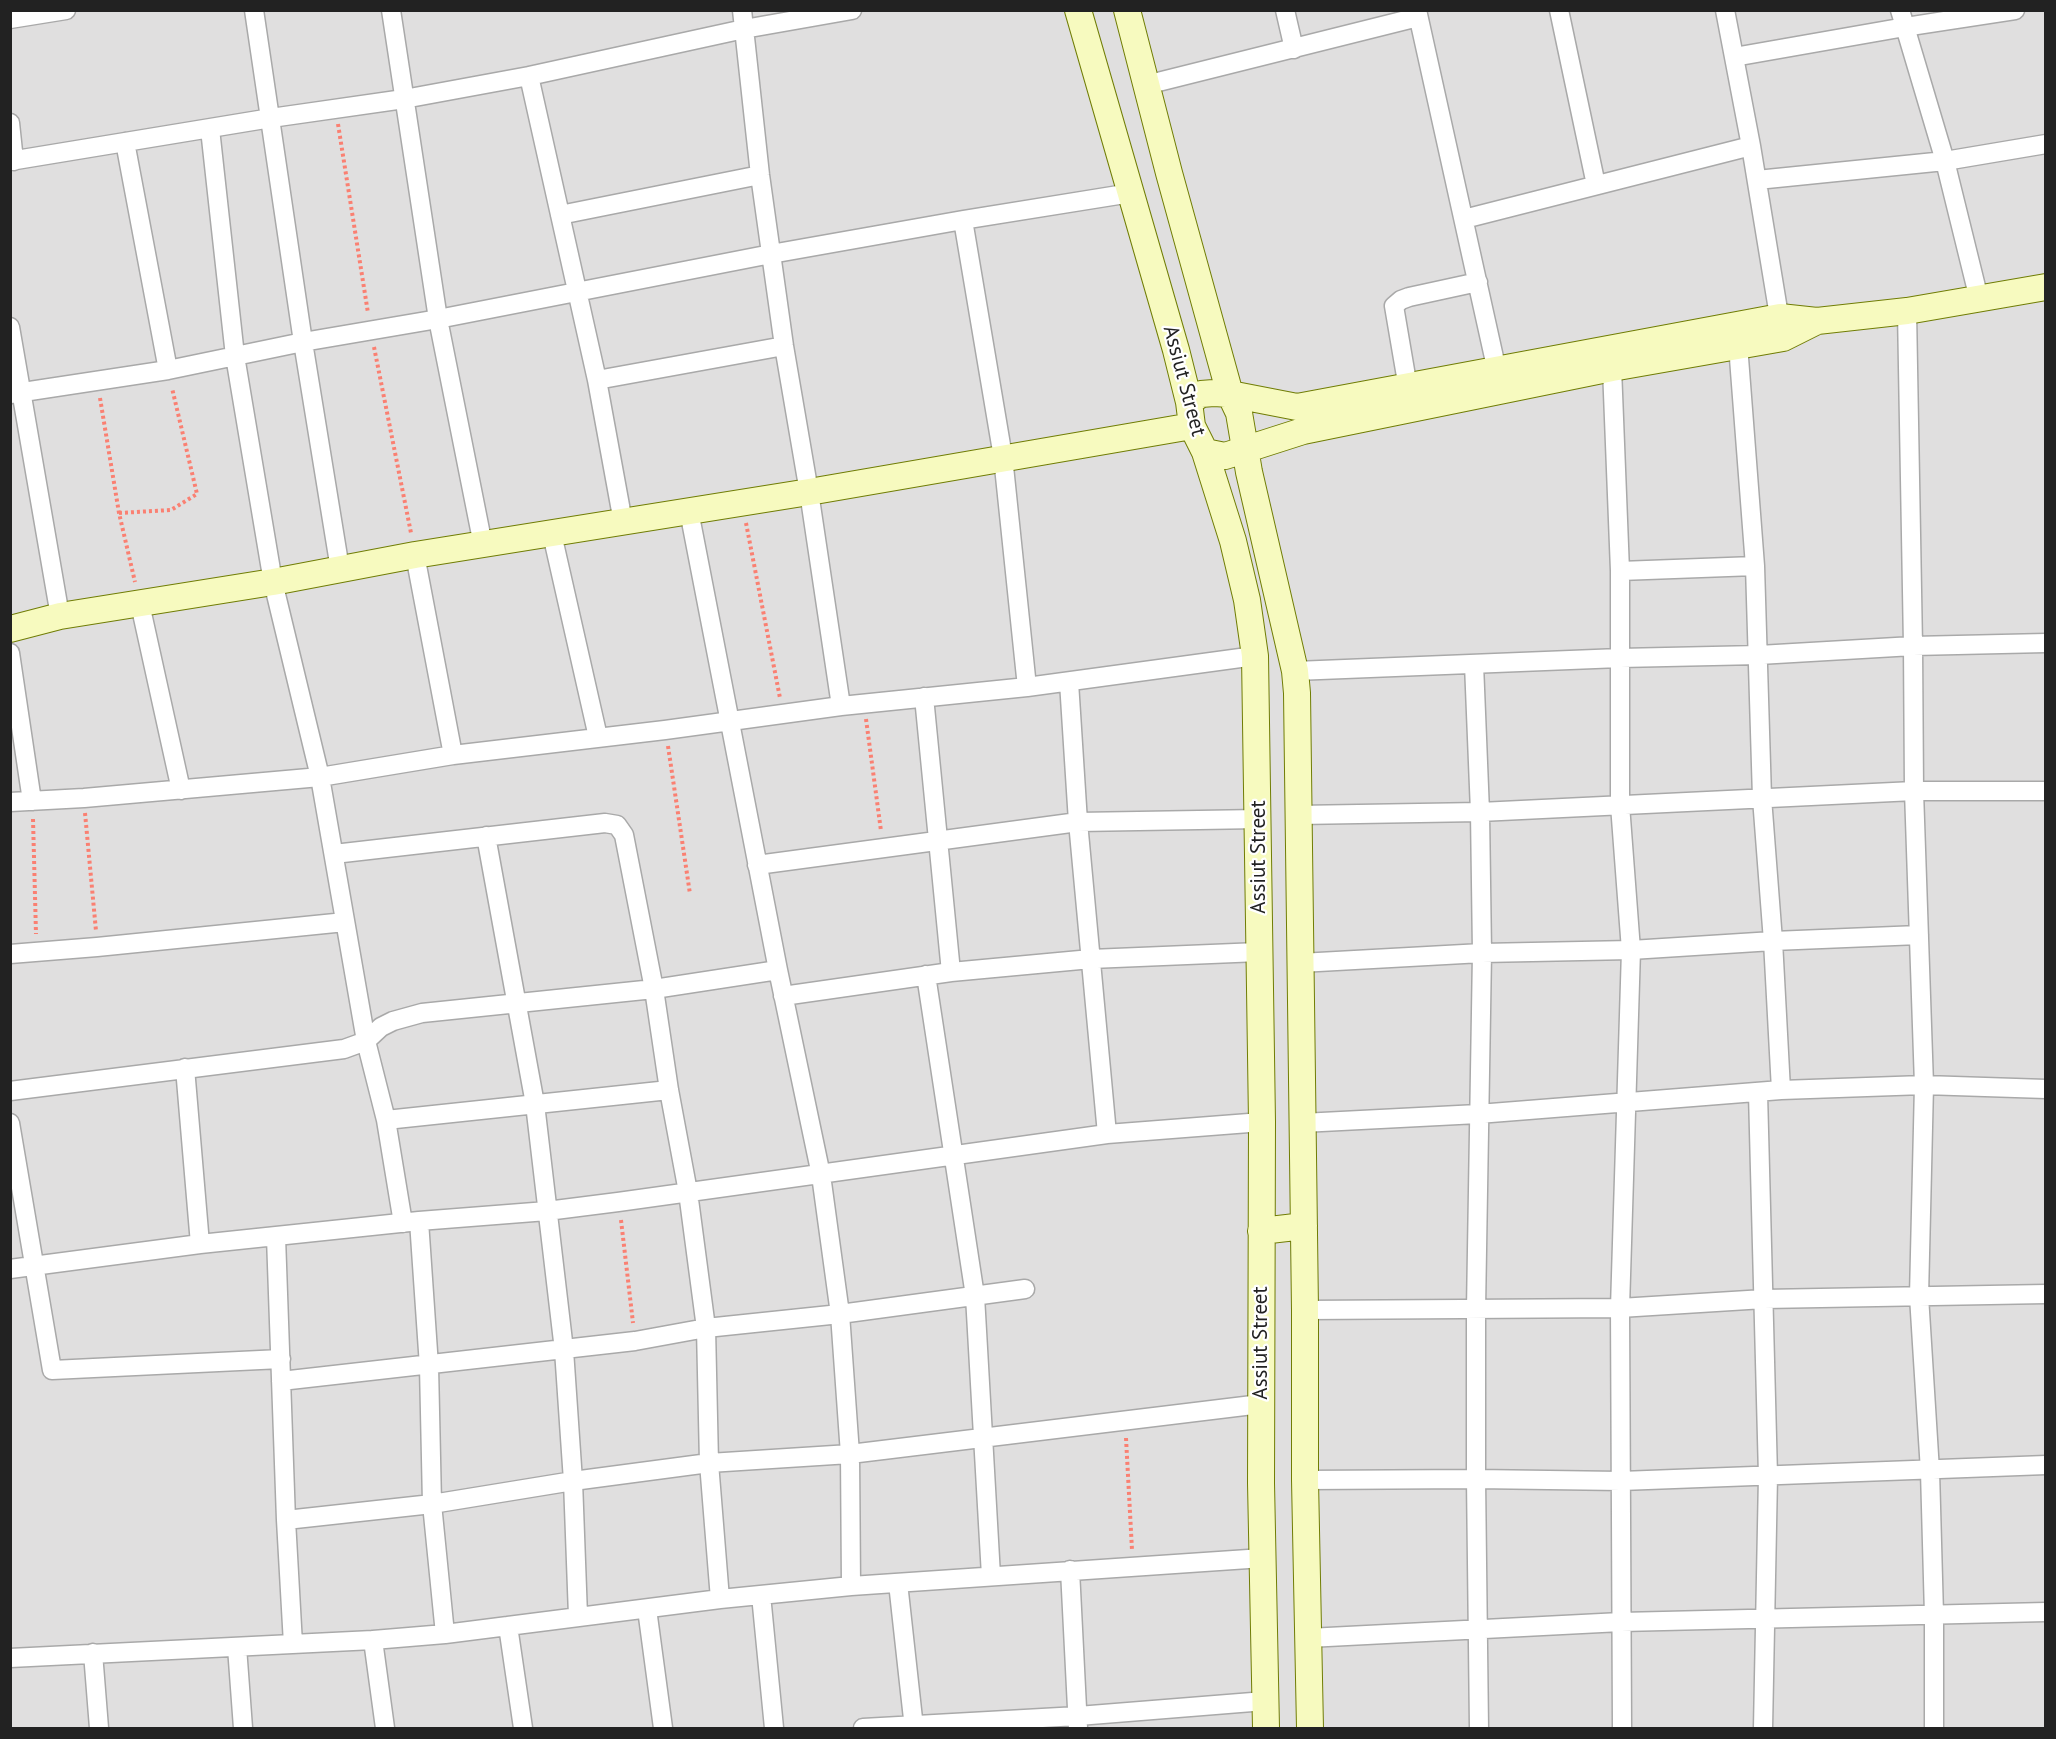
<!DOCTYPE html>
<html>
<head>
<meta charset="utf-8">
<style>
  body { margin:0 }
  #map { position:relative; width:2056px; height:1739px; overflow:hidden; background:#f2efe9; font-family:"PT Sans",sans-serif }
  canvas { display:block }
  .frame { position:absolute; inset:0; border:12px solid #222; pointer-events:none }
</style>
</head>
<body>
<div id="map">
<canvas width="2056" height="1739"></canvas>
<div class="frame"></div>
</div>
<script>
const c = document.querySelector('canvas').getContext('2d');
c.lineJoin = 'round';
function fill(path, color) {
  c.fillStyle = color;
  c.fill(path, 'evenodd');
}
function poly(rows) {
  const path = new Path2D();
  for (const r of rows) {
    path.moveTo(r[0], r[1]);
    for (let i = 2; i < r.length; i += 2) path.lineTo(r[i], r[i + 1]);
  }
  return path;
}
function stroke(path, color, width, dash) {
  c.strokeStyle = color;
  c.lineWidth = width;
  c.lineCap = dash ? 'butt' : 'round';
  c.setLineDash(dash || []);
  c.stroke(path);
}
function write(font, color, halo, rows, align = 'center') {
  c.font = font + ' "PT Sans",sans-serif';
  c.lineWidth = 4.5;
  c.setLineDash([]);
  c.textBaseline = 'middle';
  c.strokeStyle = halo;
  c.fillStyle = color;
  for (const [text, x, y, turn = 0] of rows) {
    c.save();
    c.translate(x, y);
    c.rotate((+turn || 0) * Math.PI / 180);
    c.textAlign = isNaN(turn) ? turn : align;
    if (halo) c.strokeText(text, 0, 0);
    c.fillText(text, 0, 0);
    c.restore();
  }
}
fill(poly([
  [11,11,2045,11,2045,1728,11,1728]
]), '#e0dfdf');
const street = poly([
  [254,10,303,342,340,569],
  [391,10,438,319,483,545],
  [742,10,760,175,784,346,809,492,841,706],
  [1285,10,1294,49],
  [1417,10,1497,371],
  [1559,10,1596,185],
  [1725,10,1751,146,1781,328],
  [1900,10,1945,161,1979,299],
  [10,19,66,10],
  [1734,57,1905,27,2015,10],
  [529,76,597,380,623,522],
  [1146,85,1418,17],
  [10,123,14,161],
  [210,129,235,356,273,582,320,777,366,1041,386,1120,403,1223],
  [125,142,168,370],
  [10,161,271,118,404,99,529,76,744,29,852,10],
  [1757,180,1945,161,2046,144],
  [560,215,760,175],
  [1464,219,1751,146],
  [963,220,1003,457,1027,687],
  [10,327,60,616],
  [1738,345,1755,566,1762,798,1773,941,1781,1090],
  [1612,368,1620,571],
  [597,380,784,346],
  [1408,388,1394,306,1401,300,1409,297,1478,282],
  [10,394,168,370,303,342,438,319,771,254,963,220,1131,193],
  [689,511,778,970,821,1175,840,1314,850,1454,851,1586],
  [552,534,598,737],
  [415,555,453,755],
  [140,604,181,790],
  [10,653,32,801],
  [1474,664,1480,812,1482,953,1476,1309,1476,1479,1479,1728],
  [1295,671,1620,658,1759,655,1913,646,2046,643],
  [1069,682,1078,822,1107,1134],
  [924,697,951,972],
  [10,802,84,798,320,777,453,755,665,730,841,706,1027,687,1255,656],
  [1298,815,1480,812,1914,791,2046,791],
  [486,836,535,1104,564,1350,573,1481,578,1616],
  [334,854,605,823,617,825,624,835,654,989,669,1090,688,1192,706,1328,709,1463,720,1599],
  [757,865,1078,822,1259,819],
  [10,954,97,947,345,922],
  [1300,963,1482,953,1631,950,1773,941,1919,935],
  [926,975,975,1296,991,1576],
  [783,996,951,972,1091,959,1259,952],
  [185,1068,200,1244],
  [10,1091,344,1049,366,1041,381,1027,393,1021,422,1013,654,989,778,970],
  [1758,1093,1768,1476,1763,1728],
  [386,1120,669,1090],
  [10,1123,52,1370,281,1359],
  [1302,1123,1478,1114,1781,1090,1924,1085,1914,791,1913,646,1907,311],
  [419,1221,429,1366,432,1504,445,1634],
  [276,1237,286,1520,293,1644],
  [10,1269,200,1244,419,1221,547,1211,618,1202,1107,1134,1262,1122],
  [1305,1310,1620,1308,1764,1299,2046,1294],
  [281,1381,635,1341,706,1328,840,1314,1025,1289],
  [1305,1480,1476,1479,1621,1481,2046,1465],
  [286,1520,432,1504,573,1481,709,1463,850,1454,1261,1404],
  [1070,1570,1078,1728],
  [898,1583,914,1728],
  [761,1595,774,1728],
  [647,1609,663,1728],
  [508,1626,523,1728],
  [1308,1638,1621,1622,2046,1612],
  [373,1640,385,1728],
  [237,1647,243,1728],
  [93,1653,99,1728],
  [10,1658,373,1640,445,1634,720,1599,851,1586,1263,1558],
  [863,1728,1078,1716,1265,1701],
  [1622,1728,1620,1308,1631,950,1620,805,1620,571,1755,566],
  [1934,1728,1934,1615,1930,1471,1919,1296,1924,1085,2046,1089]
]);
const secondary = poly([
  [1078,10,1176,350,1189,402,1192,426,1205,452,1233,541,1247,600,1255,656,1262,1122,1261,1483,1266,1728],
  [1127,10,1169,173,1230,394,1239,413,1249,472,1295,671,1297,693,1305,1310,1305,1480,1310,1728],
  [1189,402,1201,394,1214,393,1230,394,1297,407,1780,317,1817,321,1907,311,2046,287],
  [1205,452,1225,456,1303,431,1612,368,1783,338,1817,321],
  [10,629,60,616,273,582,415,555,809,492,1192,426],
  [1261,1231,1304,1226]
]);
stroke(street, '#a9a9a9', 21);
stroke(secondary, '#707d05', 28);
stroke(poly([
  [338,124,368,313],
  [374,347,411,533],
  [100,398,119,513,135,582],
  [119,513,171,510,197,494,172,388],
  [746,523,780,698],
  [866,719,881,831],
  [668,746,690,894],
  [85,813,96,931],
  [33,819,36,934],
  [621,1220,633,1323],
  [1126,1438,1132,1550]
]), '#fa8072', 4, [3, 3]);
stroke(street, '#fff', 18);
stroke(secondary, '#f7fabf', 26);
write('21px', '#222', '#fff', [
  ["Assiut Street",1184,381,75],
  ["Assiut Street",1259,857,-90],
  ["Assiut Street",1261,1343,-90]
]);
</script>
</body>
</html>
